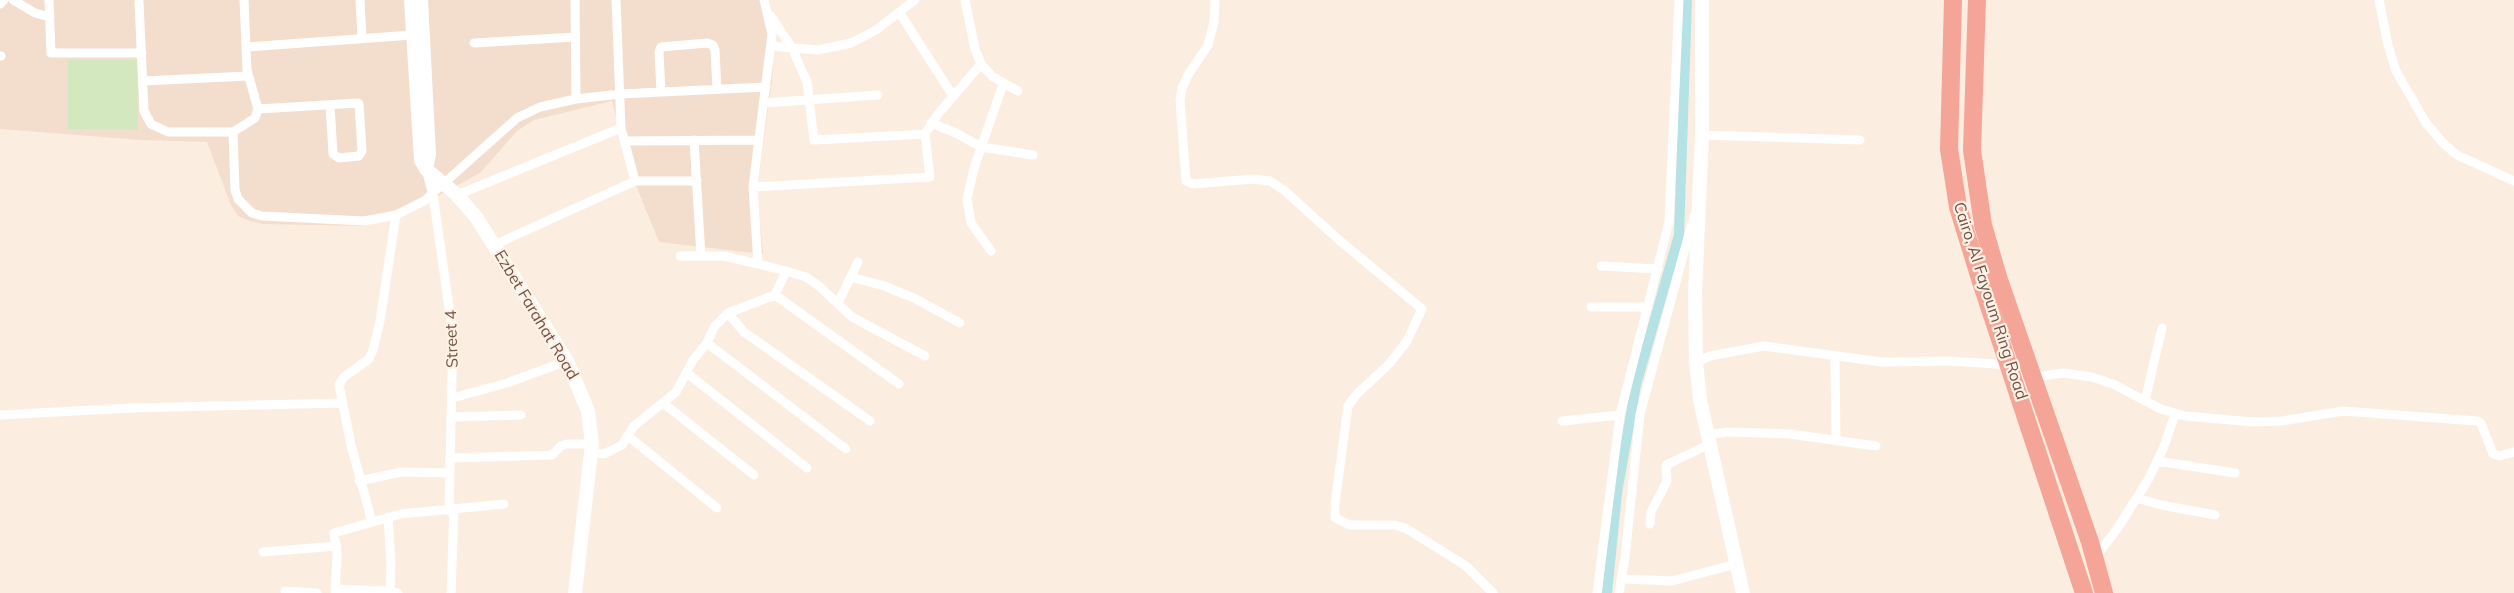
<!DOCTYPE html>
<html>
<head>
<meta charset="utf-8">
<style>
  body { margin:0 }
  canvas { display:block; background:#fbede0 }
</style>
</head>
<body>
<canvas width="2514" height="593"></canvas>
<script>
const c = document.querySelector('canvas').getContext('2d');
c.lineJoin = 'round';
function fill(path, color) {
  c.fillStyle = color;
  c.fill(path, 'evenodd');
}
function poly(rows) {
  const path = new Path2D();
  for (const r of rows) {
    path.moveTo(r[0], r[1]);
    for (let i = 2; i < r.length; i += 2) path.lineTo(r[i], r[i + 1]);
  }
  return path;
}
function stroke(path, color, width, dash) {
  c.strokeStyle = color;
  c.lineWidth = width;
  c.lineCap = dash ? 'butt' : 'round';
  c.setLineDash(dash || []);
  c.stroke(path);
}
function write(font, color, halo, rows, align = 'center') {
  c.font = font + ' Mulish,sans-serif';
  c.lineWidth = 4.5;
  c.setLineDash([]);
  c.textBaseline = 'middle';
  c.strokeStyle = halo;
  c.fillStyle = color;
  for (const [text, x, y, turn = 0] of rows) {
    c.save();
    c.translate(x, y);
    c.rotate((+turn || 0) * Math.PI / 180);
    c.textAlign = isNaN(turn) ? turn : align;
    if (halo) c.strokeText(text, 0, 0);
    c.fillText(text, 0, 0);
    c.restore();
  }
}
fill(poly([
  [0,0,767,0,775,28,772,80,757,190,763,254,659,242,630,171,612,101,534,120,517,131,480,173,397,218,362,226,263,224,250,221,238,216,231,205,207,142,142,140,0,129]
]), '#f3dece');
fill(poly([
  [68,60,137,60,138,130,68,129]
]), '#d4e8bf');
stroke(poly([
  [1607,593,1617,493,1636,385,1679,235,1687,0]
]), '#b5e2e4', 10);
stroke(poly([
  [13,0,35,13,50,17],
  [49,0,51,53,142,53],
  [360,0,362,39],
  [575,0,576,99],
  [616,0,621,128,635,181],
  [965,0,975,49,981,64,993,77,1018,91],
  [1215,0,1214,22,1208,45,1188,75,1182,88,1180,100,1186,181,1193,184,1253,179,1270,181,1285,191,1339,240,1422,309,1407,341,1390,363,1356,395,1348,406,1335,504,1335,518,1350,525,1395,525,1407,529,1466,566,1493,593],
  [2379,0,2388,45,2396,71,2426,123,2443,143,2457,155,2514,181],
  [139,2,144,111,151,124,168,132,233,132,255,118,258,109,247,70,244,0],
  [0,4,4,0],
  [899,12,953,96],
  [770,15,792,48,807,82,814,140,925,134,938,114,981,64],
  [474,43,575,37],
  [771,46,818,50,851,43,876,30,915,0],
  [247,47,412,35],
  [0,56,1,56],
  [143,81,248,76],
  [661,92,659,52,661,47,707,43,713,45,715,50,717,89],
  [764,103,878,95],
  [258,109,358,103,359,104,362,151,359,156,339,158,333,154,330,105],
  [931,123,956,133,981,147,1033,155],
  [233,132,235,190,238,199,252,213,262,216,364,221,396,215,424,201,517,118,540,107,576,99,620,94,766,87],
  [1702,135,1860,140],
  [694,140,701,256],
  [625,141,759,140],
  [426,169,433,195,453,335,449,511],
  [753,187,930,177,925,134],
  [457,195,621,128],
  [494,245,635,181,697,181],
  [991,251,971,223,967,199,974,168,1003,84],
  [680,256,724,256,758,264],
  [1601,266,1658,269],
  [786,271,806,277,819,286,852,317,925,356],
  [851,277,884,286,914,298,960,323],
  [775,295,899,384],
  [838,303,858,262],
  [1591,307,1648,307],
  [728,313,744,332,870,421],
  [707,343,846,449],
  [1835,357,1836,440],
  [1696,362,1710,356,1764,346,1882,362,1951,361,2009,365],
  [687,373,807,468],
  [2034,377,2063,373,2092,377,2113,384,2161,409,2185,416,2253,422,2282,421,2343,411,2477,421,2481,423,2493,454,2500,456,2514,452],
  [452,398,507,383,567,361],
  [2145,401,2162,328],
  [663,403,754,475],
  [0,415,131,408,342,403],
  [451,417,521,415],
  [1562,421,1620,415],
  [1708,435,1727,432,1790,434,1876,446],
  [628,436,717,508],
  [592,453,604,454,622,445,634,426,676,392,693,360,707,343,714,327,728,313,775,295,786,271,758,264,753,187,772,34,764,0],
  [450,458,552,455,561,446,567,444,592,444],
  [2157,461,2235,473],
  [359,481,401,472,450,473],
  [2137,498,2161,505,2215,515],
  [388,517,391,562,390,591,398,593],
  [372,522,351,445,339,385,344,377,369,359,373,350,380,321,396,215],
  [1650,524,1651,512,1667,481,1666,465,1710,444],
  [263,552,337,546],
  [2095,558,2117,529,2148,480,2163,449,2175,414],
  [1622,579,1672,581,1736,564],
  [335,589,390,591],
  [285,591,317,593],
  [335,593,337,554,334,533,401,514,504,504],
  [451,593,454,510],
  [1597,593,1620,415,1669,222,1679,0],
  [1619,593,1625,557,1640,414,1694,216]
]), '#fff', 9);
stroke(poly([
  [411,0,421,160,426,169,457,195,476,217,567,361,588,411,592,444,575,593],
  [421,0,429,154,426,169],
  [1702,0,1702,135,1695,292,1696,362,1700,400,1743,593]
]), '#fff', 14);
stroke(poly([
  [1953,0,1949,149,1958,207,1981,282,2084,593],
  [1977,0,1972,150,1983,225,1998,277,2090,542,2104,593]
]), '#f5a597', 18);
write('16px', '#715248', '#fff2e5', [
  ["Cairo, Al Fayoum Ring Road",1990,301,72],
  ["Ezbet Farahat Road",536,315,59],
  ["Street 4",452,339,-92]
]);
</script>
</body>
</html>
